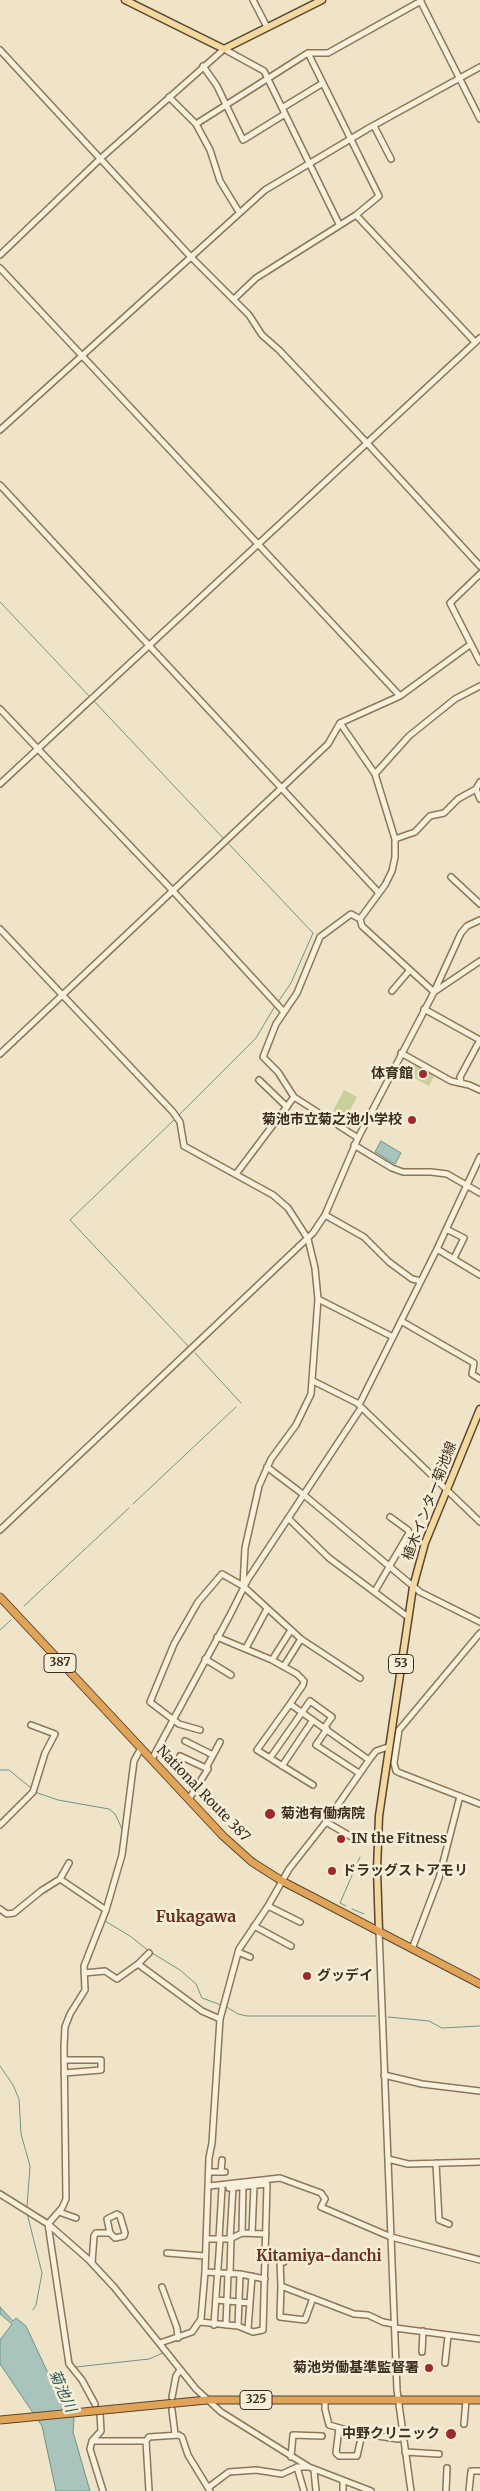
<!DOCTYPE html>
<html>
<head>
<meta charset="utf-8">
<style>
  body { margin:0 }
  canvas { display:block; background:#f0e4c8 }
</style>
</head>
<body>
<canvas width="480" height="2491"></canvas>
<script>
const c = document.querySelector('canvas').getContext('2d');
c.lineJoin = 'round';
function fill(path, color) {
  c.fillStyle = color;
  c.fill(path, 'evenodd');
}
function poly(rows) {
  const path = new Path2D();
  for (const r of rows) {
    path.moveTo(r[0], r[1]);
    for (let i = 2; i < r.length; i += 2) path.lineTo(r[i], r[i + 1]);
  }
  return path;
}
function stroke(path, color, width, dash) {
  c.strokeStyle = color;
  c.lineWidth = width;
  c.lineCap = dash ? 'butt' : 'round';
  c.setLineDash(dash || []);
  c.stroke(path);
}
function write(font, color, halo, rows, align = 'center') {
  c.font = font + ' Merriweather,"Noto Sans JP",serif';
  c.lineWidth = 5;
  c.setLineDash([]);
  c.textBaseline = 'middle';
  c.strokeStyle = halo;
  c.fillStyle = color;
  for (const [text, x, y, turn = 0] of rows) {
    c.save();
    c.translate(x, y);
    c.rotate((+turn || 0) * Math.PI / 180);
    c.textAlign = isNaN(turn) ? turn : align;
    if (halo) c.strokeText(text, 0, 0);
    c.fillText(text, 0, 0);
    c.restore();
  }
}
fill(poly([
  [416,1061,436,1072,429,1086,409,1075],
  [344,1090,357,1097,346,1118,333,1111]
]), '#c9cf9b');
const water = poly([
  [381,1141,401,1153,395,1164,375,1152,381,1141],
  [0,2307,13,2321,16,2318,26,2326,54,2386,66,2399,74,2419,73,2432,90,2491,56,2491,42,2426,0,2364,0,2340,12,2324,0,2314,0,2307]
]);
fill(water, '#a9c4bc');
stroke(water, '#6f938a', 1);
stroke(poly([
  [0,602,90,697],
  [93,700,224,839],
  [227,842,313,933,291,983,278,1002],
  [178,1116,256,1038,275,1006],
  [175,1119,70,1220,189,1347],
  [195,1353,241,1403],
  [133,1504,236,1407],
  [24,1606,129,1508],
  [0,1630,11,1620],
  [0,1770,9,1770,31,1788],
  [35,1792,58,1800,109,1809,115,1814,123,1831],
  [123,1862,105,1921,130,1936,149,1951],
  [346,1906,340,1903,360,1857],
  [352,1909,364,1914],
  [152,1953,180,1970,196,1984,202,1998,221,2005],
  [225,2006,238,2014,247,2016,376,2016],
  [388,2017,429,2021,442,2028,480,2026],
  [0,2066,13,2085,19,2099,21,2134,30,2166,27,2207],
  [27,2213,42,2273,36,2305,33,2310],
  [76,2367,149,2359,163,2353]
]), '#6f938a', 1);
const minor = poly([
  [253,0,267,27],
  [420,0,480,119],
  [0,50,190,256,249,315,262,335,279,350,367,443,480,566],
  [308,53,379,196,356,215],
  [203,66,217,86,243,140,285,114],
  [169,97,196,124,210,150,220,181,239,212],
  [282,108,323,83],
  [196,124,308,53,328,53,421,1],
  [374,126,391,159],
  [0,255,101,158,224,49,264,71,339,224],
  [0,268,400,696],
  [234,299,256,278,356,215,475,342],
  [0,430,265,190,369,128,480,67],
  [0,485,379,893],
  [480,574,450,603,480,662],
  [0,709,173,891,283,1011],
  [340,723,375,774,395,839,395,857,392,871,385,885,360,919,362,926,434,992],
  [375,774,409,736,455,699,480,686],
  [480,782,476,789,480,799],
  [0,784,480,338],
  [395,839,415,832,430,816,444,813,458,799,476,789],
  [451,877,480,904],
  [0,929,173,1112,180,1122,184,1146,273,1195,288,1208,308,1239,315,1268,318,1299,311,1394,296,1425,271,1459,259,1486,245,1548,243,1586],
  [392,991,409,971],
  [434,992,480,961],
  [424,1009,480,1040],
  [401,1053,451,1081,469,1085,480,1090],
  [0,1054,328,744,340,723,400,696,471,644],
  [259,1080,287,1107],
  [461,1083,460,1077,480,1040],
  [358,1138,294,1097,278,1072,263,1057,276,1024,297,993,320,937,351,914,360,919],
  [354,1145,392,1168,403,1172,431,1172,447,1174,480,1193],
  [236,1174,294,1097],
  [325,1215,364,1237,389,1262,412,1279,421,1281],
  [446,1229,464,1238,454,1258],
  [437,1249,480,1275],
  [318,1299,393,1337],
  [401,1321,474,1363,472,1374,480,1379],
  [313,1381,357,1403,480,1522],
  [359,1405,437,1249,480,1157],
  [267,1467,304,1495,420,1592,480,1622],
  [288,1518,329,1558,408,1617],
  [0,1530,313,1233,325,1215,358,1138,434,992,461,933,467,926,480,920],
  [375,1591,409,1533,408,1530,390,1517],
  [480,1633,399,1730,394,1763,396,1771,400,1773,480,1804],
  [217,1637,272,1660,297,1674,304,1681,303,1685,290,1704,369,1760],
  [246,1648,267,1609],
  [205,1659,231,1675],
  [272,1660,291,1630],
  [284,1666,301,1639],
  [290,1704,257,1750,313,1785],
  [327,1729,316,1745,359,1773],
  [200,1730,179,1724,150,1702,174,1644,198,1602,222,1574,243,1586,301,1639,360,1678],
  [185,1741,213,1755],
  [180,1756,208,1769,189,1799],
  [270,1758,310,1701,332,1717,324,1728],
  [152,1759,230,1615,248,1579,361,1408],
  [282,1766,313,1720],
  [206,1768,220,1742],
  [326,1822,357,1840],
  [0,1825,33,1792,45,1753,55,1734,31,1725],
  [60,1879,69,1863],
  [268,1906,300,1922],
  [0,1909,7,1914,14,1913,41,1891,60,1879,106,1910],
  [254,1926,291,1946],
  [379,1931,397,2390,411,2491],
  [412,1949,439,1878,460,1796],
  [238,1952,250,1957],
  [138,1964,149,1953],
  [84,1973,105,1971,117,1979,138,1964,202,2011,220,2019],
  [64,2060,101,2060,101,2070,64,2073],
  [384,2075,422,2084,480,2091],
  [388,2159,408,2164,480,2162],
  [436,2163,439,2220,449,2224],
  [209,2172,225,2172],
  [221,2172,222,2160],
  [209,2186,280,2178,321,2193,325,2199,321,2207,391,2237,480,2260],
  [0,2194,48,2224,88,2259,114,2287,196,2389,221,2412,309,2467,371,2491],
  [59,2212,76,2218],
  [242,2233,243,2186],
  [252,2233,254,2186],
  [206,2239,230,2239,242,2233,266,2234],
  [219,2239,222,2188],
  [230,2239,233,2187],
  [167,2253,205,2256],
  [284,2262,280,2261,281,2286,354,2314,368,2315,383,2322,394,2324],
  [92,2263,94,2236,96,2233,110,2233,115,2238,124,2236,125,2233,120,2216,117,2214,107,2219,110,2233],
  [205,2272,240,2274,265,2279],
  [230,2274,231,2238],
  [281,2286,280,2317,305,2320,313,2298],
  [162,2287,177,2328,178,2338],
  [216,2300,250,2303],
  [200,2322,238,2326,253,2332,263,2330,267,2184,229,2188],
  [214,2325,220,2239],
  [226,2325,228,2274],
  [238,2326,240,2274],
  [395,2328,480,2339],
  [248,2329,252,2276],
  [160,2343,192,2332,201,2319,205,2272,209,2158,212,2143,220,2019,239,1949,268,1906,289,1869,326,1822,369,1760,376,1751,388,1747],
  [422,2352,423,2331],
  [445,2363,448,2336],
  [172,2397,176,2376,180,2370],
  [325,2400,325,2409,329,2425,358,2433,398,2439,403,2437],
  [95,2404,82,2380,69,2364,48,2224,62,2208,66,2199,64,2047,65,2027,70,2014,85,1990,84,1966,106,1910,122,1855,134,1761,141,1748],
  [172,2410,175,2434],
  [100,2414,101,2431,92,2441,90,2449,103,2491],
  [464,2424,466,2400],
  [339,2428,336,2453,339,2456,357,2456,362,2434],
  [92,2441,146,2441,149,2437,179,2435,182,2437,188,2455,210,2491],
  [146,2441,149,2491],
  [405,2452,439,2454],
  [291,2457,293,2435,322,2436],
  [297,2467,304,2491],
  [314,2470,316,2491],
  [209,2487,229,2472,256,2470,282,2474,297,2467,308,2467],
  [343,2491,343,2482],
  [446,2491,447,2468],
  [469,2491,471,2471,480,2471]
]);
const major = poly([
  [125,0,224,49,322,0],
  [379,1931,377,1870,379,1816,413,1587,425,1543,480,1409]
]);
const highway = poly([
  [0,1597,223,1836,252,1862,282,1881,480,1984],
  [114,2409,207,2400,480,2400]
]);
stroke(minor, '#8d765c', 8);
stroke(major, '#5b4430', 9);
stroke(highway, '#5b4430', 9);
stroke(minor, '#faf1dc', 5);
stroke(major, '#f3d9a0', 6);
stroke(highway, '#e0a458', 7);
const highwayBridge = poly([
  [0,2420,114,2409]
]);
stroke(highwayBridge, '#5b4430', 9, []);
stroke(highwayBridge, '#e0a458', 7);
for (const [x, y, r, color] of [
  [423,1074,5,"#9e2a2b"],
  [412,1120,5,"#9e2a2b"],
  [270,1814,6,"#9e2a2b"],
  [341,1839,5,"#9e2a2b"],
  [332,1871,5,"#9e2a2b"],
  [307,1976,5,"#9e2a2b"],
  [429,2368,5,"#9e2a2b"],
  [451,2434,6,"#9e2a2b"]
]) {
  const dot = new Path2D();
  dot.arc(x, y, r, 0, 2 * Math.PI);
  c.fillStyle = color;
  c.fill(dot);
  stroke(dot, '#f7eed8', 2);
}
for (const [x, y, w] of [
  [60,1663,32],
  [401,1664,25],
  [256,2400,32]
]) {
  const box = new Path2D();
  box.roundRect(x - w / 2, y - 9.5, w, 19, 4);
  c.fillStyle = '#f7eed8';
  c.fill(box);
  stroke(box, '#3d2e20', 1);
}
write('bold 12px', '#3d2e20', null, [
  ["387",60,1663],
  ["53",401,1664],
  ["325",256,2400]
]);
write('bold 14px', '#3d2e20', '#f7eed8', [
  ["体育館",413,1074],
  ["菊池市立菊之池小学校",402,1120],
  ["菊池有働病院",281,1814,"left"],
  ["IN the Fitness",351,1839,"left"],
  ["ドラッグストアモリ",342,1871,"left"],
  ["グッデイ",317,1976,"left"],
  ["菊池労働基準監督署",419,2368],
  ["中野クリニック",440,2434]
], 'right');
write('14px', '#3d2e20', '#f7eed8', [
  ["植木インター菊池線",430,1501,-69],
  ["National Route 387",203,1794,46]
]);
write('bold 15px', '#6b2e1e', '#f7eed8', [
  ["Kitamiya-danchi",319,2257]
]);
write('italic 15px', '#2f5d5a', '#f7eed8', [
  ["菊池川",62,2391,66]
]);
write('bold 16px', '#6b2e1e', '#f7eed8', [
  ["Fukagawa",196,1917]
]);
</script>
</body>
</html>
